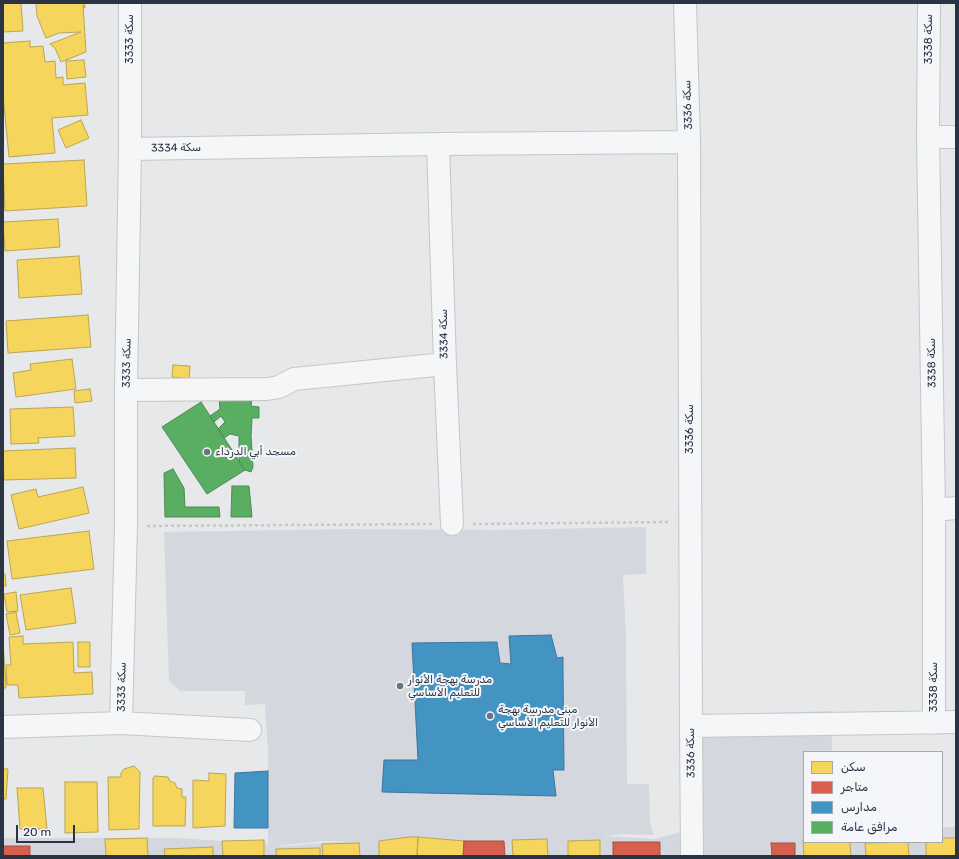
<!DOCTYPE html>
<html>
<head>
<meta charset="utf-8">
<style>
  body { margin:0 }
  #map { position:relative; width:959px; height:859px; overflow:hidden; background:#e6e8ea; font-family:Rubik,"Noto Naskh Arabic",sans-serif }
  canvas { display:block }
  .frame { position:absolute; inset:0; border:4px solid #2b3445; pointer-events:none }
  .legend { position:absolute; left:803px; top:751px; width:140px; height:92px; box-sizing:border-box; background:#f4f6f9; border:1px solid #a4a8b1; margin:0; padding:5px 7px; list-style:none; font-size:12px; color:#2b3445 }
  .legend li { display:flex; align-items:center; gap:8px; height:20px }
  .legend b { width:20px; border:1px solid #a4a8b1 }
  .scale { position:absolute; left:16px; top:825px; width:59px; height:18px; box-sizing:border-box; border:2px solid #2b3445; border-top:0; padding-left:5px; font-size:12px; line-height:14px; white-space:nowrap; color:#2b3445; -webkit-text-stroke:3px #f4f6f9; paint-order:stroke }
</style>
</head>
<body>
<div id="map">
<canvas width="959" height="859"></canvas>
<div class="frame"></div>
<ul class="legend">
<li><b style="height:11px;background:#f6d55c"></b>سكن</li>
<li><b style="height:11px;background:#d6604d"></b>متاجر</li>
<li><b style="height:11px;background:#4393c3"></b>مدارس</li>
<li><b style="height:11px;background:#5aae61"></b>مرافق عامة</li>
</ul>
<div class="scale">20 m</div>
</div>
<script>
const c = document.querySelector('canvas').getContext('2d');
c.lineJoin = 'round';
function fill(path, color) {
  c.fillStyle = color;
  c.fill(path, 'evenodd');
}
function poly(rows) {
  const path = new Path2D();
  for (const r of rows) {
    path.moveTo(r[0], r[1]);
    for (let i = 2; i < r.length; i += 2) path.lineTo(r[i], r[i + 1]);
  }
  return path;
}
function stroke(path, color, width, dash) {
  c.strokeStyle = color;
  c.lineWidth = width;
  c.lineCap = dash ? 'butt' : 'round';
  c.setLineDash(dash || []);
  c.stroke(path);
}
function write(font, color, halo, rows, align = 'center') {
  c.font = font + ' Rubik,"Noto Naskh Arabic",sans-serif';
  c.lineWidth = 4;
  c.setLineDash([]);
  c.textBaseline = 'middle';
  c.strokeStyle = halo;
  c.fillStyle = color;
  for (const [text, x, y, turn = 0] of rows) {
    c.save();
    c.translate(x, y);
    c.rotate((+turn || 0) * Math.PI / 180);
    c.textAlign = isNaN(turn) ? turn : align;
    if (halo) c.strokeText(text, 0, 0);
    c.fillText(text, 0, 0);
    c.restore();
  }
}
fill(poly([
  [646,527,646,574,623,575,626,640,627,784,649,784,650,823,654,835,623,834,604,836,654,839,681,832,680,716,832,711,832,752,804,752,804,842,942,842,942,827,956,827,956,856,3,856,3,838,178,838,222,841,264,840,268,847,268,751,265,704,245,705,245,691,180,691,169,681,164,532,352,529,496,530],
  [324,841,349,841,274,847,284,845]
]), '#d4d7dd');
const homes = poly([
  [3,3,21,3,23,31,3,32,3,3],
  [36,3,84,3,85,8,83,5,86,52,61,62,55,48,50,44,81,32,59,33,46,38,37,16,36,3],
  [30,41,30,47,43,46,45,62,55,61,56,78,63,77,63,85,85,83,88,115,52,118,55,153,9,157,3,95,3,43,30,41],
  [84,60,86,77,67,79,66,61,84,60],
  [81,120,89,138,66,148,58,130,81,120],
  [84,160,87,206,5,211,3,164,84,160],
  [58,219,60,247,5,251,3,222,58,219],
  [79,256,82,294,19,298,17,260,79,256],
  [88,315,91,347,8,353,6,321,88,315],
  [72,359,76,389,16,397,13,373,31,370,30,364,72,359],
  [173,365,190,366,189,379,172,377,173,365],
  [90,389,92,401,75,403,74,391,90,389],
  [73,407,75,436,38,438,39,443,11,444,10,409,73,407],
  [75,448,76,478,4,480,3,451,75,448],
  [83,487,89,513,19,529,11,495,36,489,38,497,83,487],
  [89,531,94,569,12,579,7,541,89,531],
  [3,574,5,574,6,586,3,586,3,574],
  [71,588,76,623,26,630,20,595,71,588],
  [16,592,18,611,7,612,4,594,16,592],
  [16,612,20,633,10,635,6,614,16,612],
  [23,636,23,644,73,642,74,673,92,672,93,694,19,698,18,685,7,685,6,665,11,665,9,637,23,636],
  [3,640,6,688,3,688,3,640],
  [78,642,90,642,90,667,78,667,78,642],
  [134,766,140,772,139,829,109,830,108,777,121,777,121,773,124,769,134,766],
  [3,769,8,769,6,799,3,799,3,769],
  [209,773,226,774,225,826,193,828,193,780,209,781,209,773],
  [155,776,168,777,170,781,175,783,177,788,182,789,182,797,186,797,185,826,153,826,153,778,155,776],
  [65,782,97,782,98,832,65,833,65,782],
  [17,788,43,788,47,829,20,829,17,788],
  [409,837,418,837,417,856,379,856,379,841,409,837],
  [418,837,464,841,463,856,417,856,418,837],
  [147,838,148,856,106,856,105,839,147,838],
  [942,838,956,838,956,856,926,856,926,842,942,842,942,838],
  [547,839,548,856,513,856,512,840,547,839],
  [264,840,264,856,223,856,222,841,264,840],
  [600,840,600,856,568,856,568,841,600,840],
  [803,840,804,842,850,842,851,856,804,856,803,840],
  [908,842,909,856,866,856,865,843,908,842],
  [359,843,360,856,323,856,322,844,359,843],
  [213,847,213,856,165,856,164,849,213,847],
  [320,848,320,856,276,856,276,849,320,848]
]);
fill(homes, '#f6d55c');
stroke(homes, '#b9a555', 1);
const shops = poly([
  [464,841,504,841,505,856,463,856,464,841],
  [613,842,660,842,660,856,613,856,613,842],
  [771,843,795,843,795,856,772,856,771,843],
  [3,846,30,846,30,856,3,856,3,846]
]);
fill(shops, '#d6604d');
stroke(shops, '#a3534b', 1);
const schools = poly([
  [551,635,557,658,563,657,563,671,564,770,553,770,556,796,382,792,384,760,418,760,412,643,497,642,500,663,511,664,509,636,551,635],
  [268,771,268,828,234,828,235,773,268,771]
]);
fill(schools, '#4393c3');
stroke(schools, '#3c769d', 1);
const public = poly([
  [219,398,252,398,251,406,259,407,259,418,252,418,251,436,253,467,251,472,245,470,240,464,239,457,239,436,230,434,224,438,218,429,225,422,221,416,214,422,210,416,220,409,219,398],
  [201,402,245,470,207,494,162,427,201,402],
  [173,469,184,488,185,507,219,507,220,517,165,517,164,473,173,469],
  [232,486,249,486,252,517,231,517,232,486]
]);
fill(public, '#5aae61');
stroke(public, '#4c8959', 1);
const minor = poly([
  [685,3,689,142,691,726,692,856],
  [929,3,928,137,934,510,934,723],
  [928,137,956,137],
  [438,144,445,364,452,524],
  [130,149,438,144,689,142],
  [126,390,267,389,279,387,294,379,445,364],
  [934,510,956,508],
  [121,723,126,526,126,390,130,149,130,3],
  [691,726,956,722],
  [3,727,121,723,250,730]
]);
stroke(minor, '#c4c6c8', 24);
stroke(poly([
  [473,524,670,522],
  [147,526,432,524]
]), '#c5c6ca', 2.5, [3, 3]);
stroke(minor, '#f5f6f7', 22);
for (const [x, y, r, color] of [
  [207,452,4,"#6c737f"],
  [400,686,4,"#6c737f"],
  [490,716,4,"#6c737f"]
]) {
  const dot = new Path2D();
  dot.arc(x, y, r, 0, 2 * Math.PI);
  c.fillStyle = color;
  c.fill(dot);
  stroke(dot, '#f4f6f9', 1.5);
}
write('11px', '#2b3445', '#f4f6f9', [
  ["سكة 3333",130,39,-90],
  ["سكة 3338",929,39,-90],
  ["سكة 3336",688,105,-92],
  ["سكة 3334",176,148,-1],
  ["سكة 3334",444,334,-91],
  ["سكة 3333",127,363,-89],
  ["سكة 3338",932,363,-91],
  ["سكة 3336",690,429,-90],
  ["سكة 3333",122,687,-89],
  ["سكة 3338",934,687,-90],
  ["سكة 3336",691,753,-91]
]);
write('11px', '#2b3445', '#f4f6f9', [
  ["مسجد أبي الدرداء",215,452],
  ["مدرسة بهجة الأنوار",408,680],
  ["للتعليم الأساسي",408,693],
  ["مبنى مدرسة بهجة",498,710],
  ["الأنوار للتعليم الأساسي",498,723]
], 'left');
</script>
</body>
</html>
